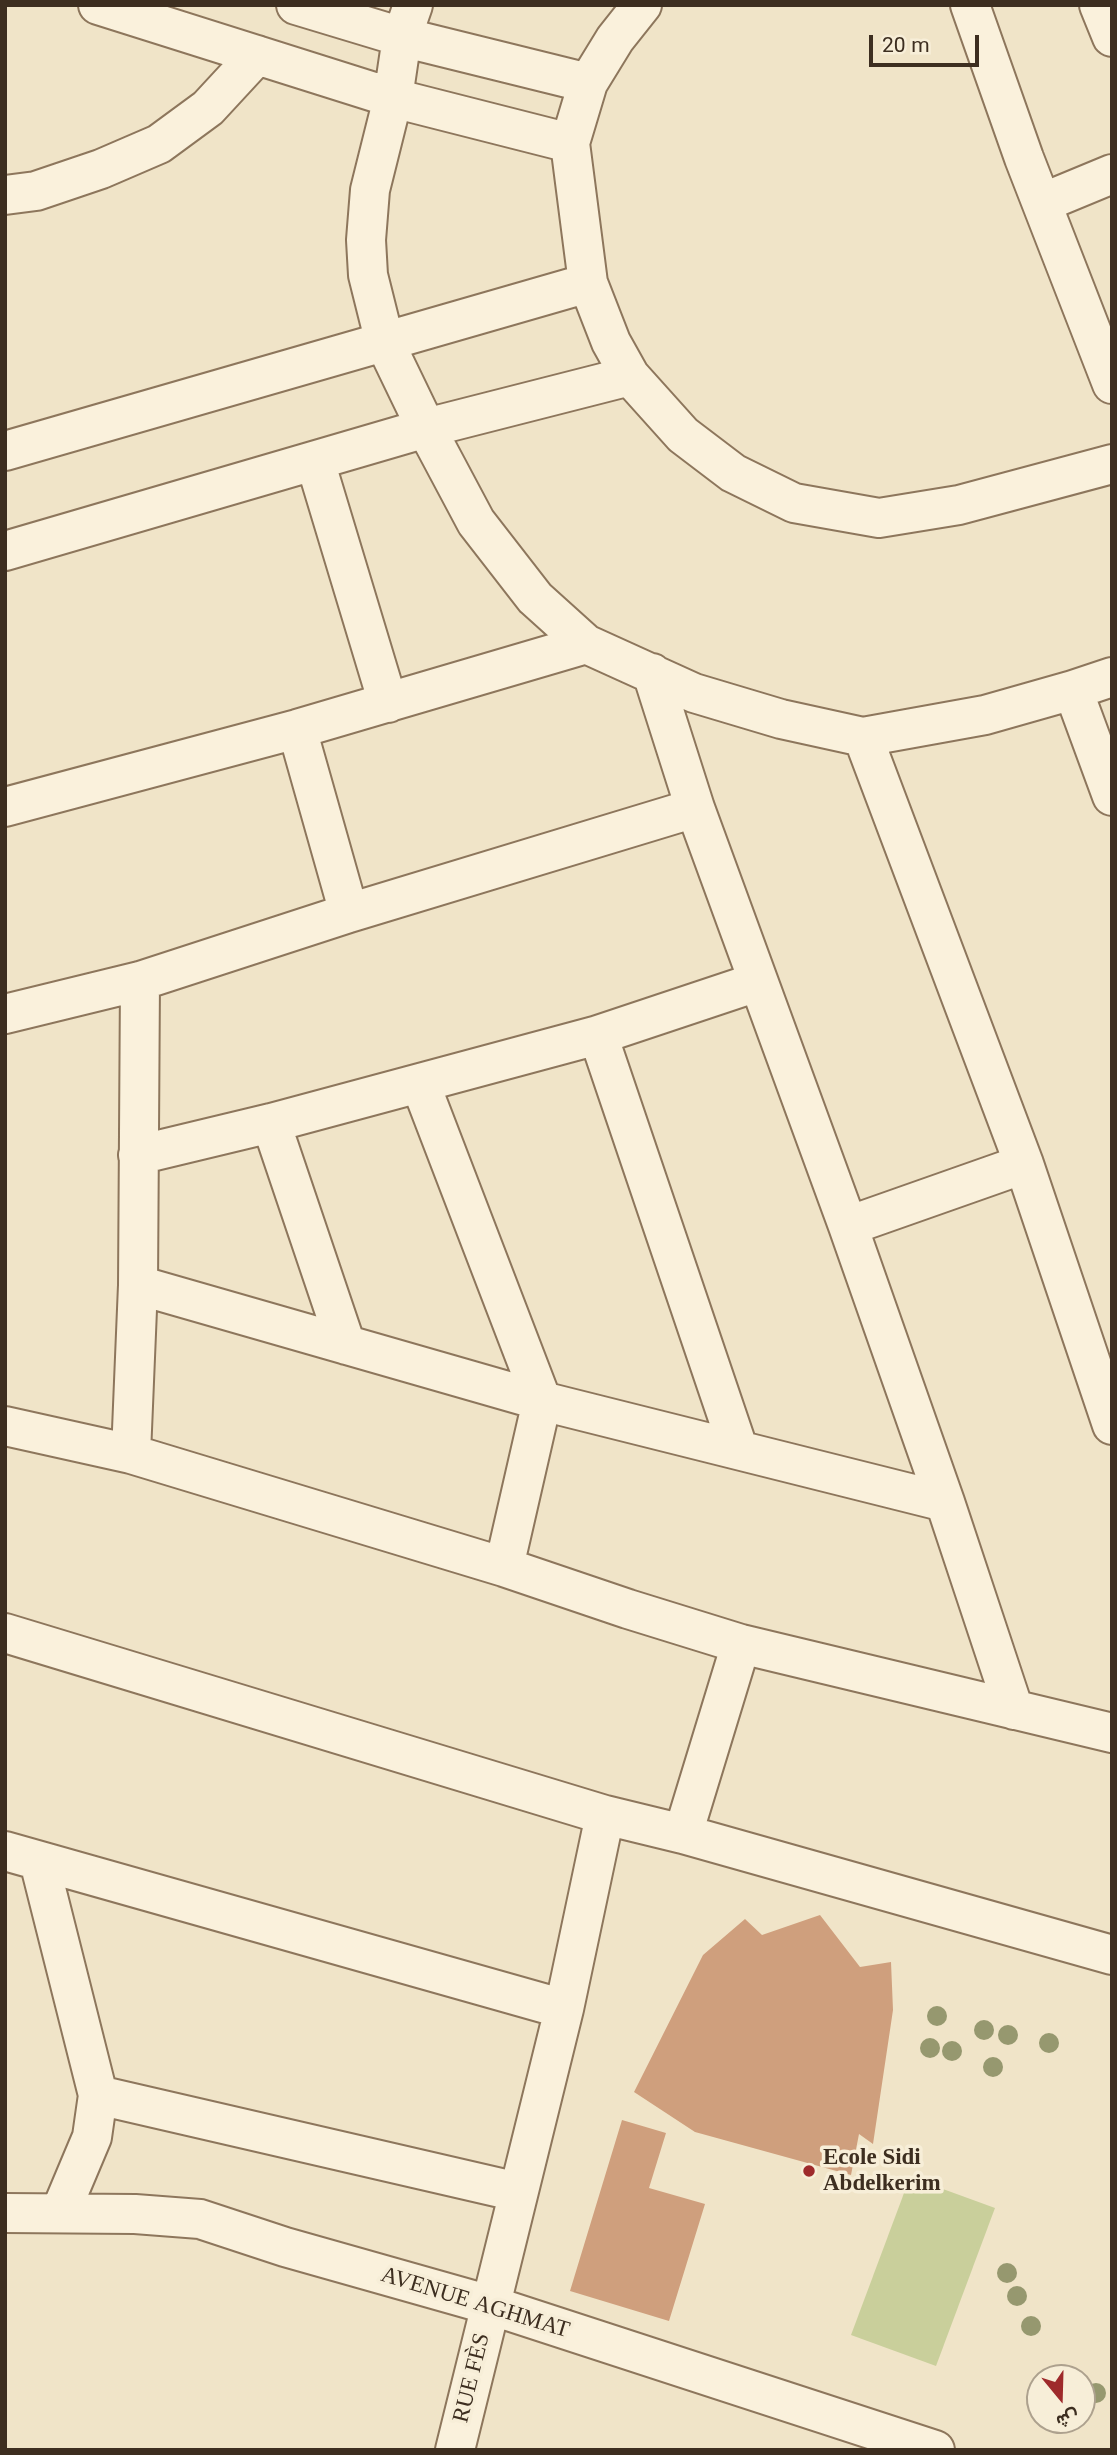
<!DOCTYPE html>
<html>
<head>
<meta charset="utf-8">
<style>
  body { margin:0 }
  #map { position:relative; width:1117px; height:2455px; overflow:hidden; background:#f0e4c8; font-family:Georgia,Vazirmatn,serif }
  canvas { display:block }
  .frame { position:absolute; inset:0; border:7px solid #3d2e20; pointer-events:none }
  .north { position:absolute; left:1026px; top:2364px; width:70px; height:70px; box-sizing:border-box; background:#f7eed8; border:2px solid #ada18e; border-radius:50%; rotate:161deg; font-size:19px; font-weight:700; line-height:28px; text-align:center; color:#3d2e20 }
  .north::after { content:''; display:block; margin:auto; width:24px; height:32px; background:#9e2a2b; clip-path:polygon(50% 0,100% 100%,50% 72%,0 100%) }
  .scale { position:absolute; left:869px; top:35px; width:110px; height:32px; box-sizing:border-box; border:4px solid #3d2e20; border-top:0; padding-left:9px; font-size:21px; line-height:24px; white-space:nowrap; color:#3d2e20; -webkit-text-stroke:5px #f7eed8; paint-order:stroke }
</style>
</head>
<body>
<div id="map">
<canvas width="1117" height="2455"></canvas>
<div class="frame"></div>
<div class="north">ش</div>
<div class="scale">20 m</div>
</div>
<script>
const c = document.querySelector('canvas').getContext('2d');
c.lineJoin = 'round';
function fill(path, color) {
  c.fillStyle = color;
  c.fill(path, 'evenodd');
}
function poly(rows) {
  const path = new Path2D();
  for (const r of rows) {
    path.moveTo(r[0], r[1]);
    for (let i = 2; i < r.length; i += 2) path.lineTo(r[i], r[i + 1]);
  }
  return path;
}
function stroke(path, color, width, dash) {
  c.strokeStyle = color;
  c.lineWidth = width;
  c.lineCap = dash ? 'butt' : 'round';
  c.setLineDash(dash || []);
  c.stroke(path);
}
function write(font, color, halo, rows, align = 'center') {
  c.font = font + ' Georgia,serif';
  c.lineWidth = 7;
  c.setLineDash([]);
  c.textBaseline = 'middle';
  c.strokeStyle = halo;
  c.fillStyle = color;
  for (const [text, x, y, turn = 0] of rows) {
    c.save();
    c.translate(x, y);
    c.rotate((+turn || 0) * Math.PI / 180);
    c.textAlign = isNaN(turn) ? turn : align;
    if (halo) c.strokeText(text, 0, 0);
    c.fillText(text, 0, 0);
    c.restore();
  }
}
fill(poly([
  [910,2177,995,2208,936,2366,851,2335]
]), '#c9cf9b');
fill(poly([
  [820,1915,860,1967,891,1962,893,2010,873,2144,859,2134,851,2175,695,2132,634,2092,703,1955,745,1919,762,1935],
  [622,2120,666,2133,649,2188,705,2204,669,2321,570,2291]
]), '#cf9f7d');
const minor = poly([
  [98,5,393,98,570,143],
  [296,5,402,37,588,83],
  [413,5,402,37,393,98,370,190,366,240,368,275,385,343,426,428,476,522,535,598,586,644],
  [642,5,615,39,588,83,570,143,588,283,611,342,630,376,683,435,733,473,794,503,879,518,959,505,1112,464],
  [970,5,1024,158,1112,384],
  [1099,5,1112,37],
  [5,195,36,191,101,169,159,144,208,108,257,55],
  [1042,203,1112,174],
  [5,451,588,283],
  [315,461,388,703],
  [5,551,426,428,630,376],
  [652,673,695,808,848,1226,945,1502,1014,1710],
  [1073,690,1112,677],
  [297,729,349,913],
  [863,737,1024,1164,1112,1425],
  [5,807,297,729,586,644,694,693,781,719,863,737,985,715,1073,690,1112,796],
  [5,1014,140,981,349,913,695,808],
  [598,1035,738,1448],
  [420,1083,542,1401,504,1567],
  [271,1123,346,1345],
  [138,1155,271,1123,598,1035,757,982],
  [848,1226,1024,1164],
  [138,1285,542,1401,945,1502],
  [5,1426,131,1454,504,1567,628,1609,741,1644,1112,1733],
  [131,1454,138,1285,140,981],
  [5,1633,605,1815,683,1834,1112,1955],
  [683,1834,741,1644],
  [5,1851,564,2009],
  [39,1861,98,2095,518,2192],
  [5,2213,135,2214,200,2219,285,2247,490,2305,935,2450],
  [60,2213,92,2137,98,2095],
  [455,2450,564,2009,605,1815]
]);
stroke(minor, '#8d765c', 42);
stroke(minor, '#faf1dc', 38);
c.fillStyle = '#96986f';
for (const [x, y] of [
  [937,2016],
  [984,2030],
  [1008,2035],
  [1049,2043],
  [930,2048],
  [952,2051],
  [993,2067],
  [1007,2273],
  [1017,2296],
  [1031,2326],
  [1096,2393]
]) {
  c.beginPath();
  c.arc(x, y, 10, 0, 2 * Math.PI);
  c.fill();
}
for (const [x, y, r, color] of [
  [809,2171,7,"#9e2a2b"]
]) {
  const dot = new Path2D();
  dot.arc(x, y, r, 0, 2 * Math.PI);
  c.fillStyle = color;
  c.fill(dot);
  stroke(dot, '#f7eed8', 2.5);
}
write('bold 23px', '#3d2e20', '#f7eed8', [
  ["Ecole Sidi",823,2158],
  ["Abdelkerim",823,2184]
], 'left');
write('23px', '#3d2e20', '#f7eed8', [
  ["AVENUE AGHMAT",475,2303,17],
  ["RUE FÈS",472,2378,-76]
]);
</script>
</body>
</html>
